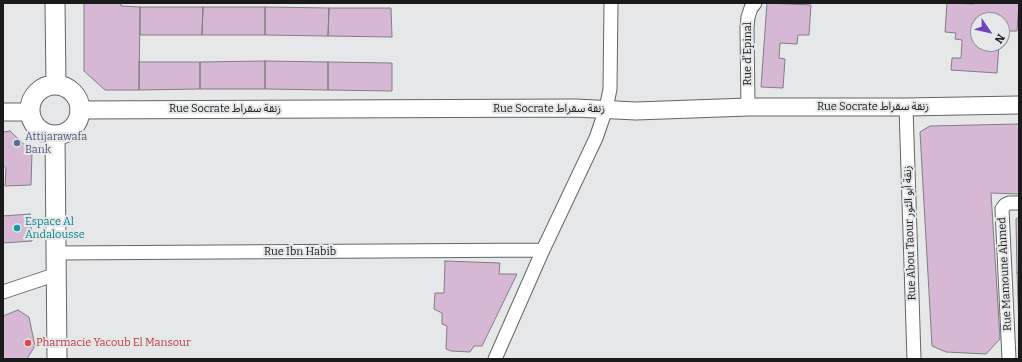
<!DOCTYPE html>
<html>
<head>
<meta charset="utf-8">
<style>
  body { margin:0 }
  #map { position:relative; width:1022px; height:362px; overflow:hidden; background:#e5e7e8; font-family:Bitter,serif }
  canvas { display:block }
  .frame { position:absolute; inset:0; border:4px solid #1a1a1b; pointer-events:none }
  .north { position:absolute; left:970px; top:12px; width:40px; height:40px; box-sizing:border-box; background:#e5e7e8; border:1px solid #949596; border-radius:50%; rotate:124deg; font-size:11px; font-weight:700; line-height:16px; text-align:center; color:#1a1a1b }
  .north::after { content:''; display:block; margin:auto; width:14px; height:18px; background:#6e42ba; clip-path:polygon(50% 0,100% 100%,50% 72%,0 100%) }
</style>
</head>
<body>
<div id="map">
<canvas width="1022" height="362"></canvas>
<div class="frame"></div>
<div class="north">N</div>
</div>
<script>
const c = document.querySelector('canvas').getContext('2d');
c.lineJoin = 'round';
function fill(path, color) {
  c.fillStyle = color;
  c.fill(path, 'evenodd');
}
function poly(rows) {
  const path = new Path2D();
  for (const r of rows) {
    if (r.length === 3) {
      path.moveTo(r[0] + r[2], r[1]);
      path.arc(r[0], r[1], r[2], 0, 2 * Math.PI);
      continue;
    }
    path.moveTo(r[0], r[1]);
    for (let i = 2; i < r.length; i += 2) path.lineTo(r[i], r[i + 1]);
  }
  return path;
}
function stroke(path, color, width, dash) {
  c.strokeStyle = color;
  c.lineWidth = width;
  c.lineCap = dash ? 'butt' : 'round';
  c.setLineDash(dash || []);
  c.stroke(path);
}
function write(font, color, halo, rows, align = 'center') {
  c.font = font + ' Bitter,"Noto Sans Arabic",serif';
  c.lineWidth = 4;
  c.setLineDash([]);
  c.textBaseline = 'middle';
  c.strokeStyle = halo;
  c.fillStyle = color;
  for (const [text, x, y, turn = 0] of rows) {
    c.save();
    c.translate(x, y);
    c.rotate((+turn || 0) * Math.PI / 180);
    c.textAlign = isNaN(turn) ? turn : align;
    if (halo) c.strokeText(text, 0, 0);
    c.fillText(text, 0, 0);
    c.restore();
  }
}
const building = poly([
  [84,3,121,3,121,6,140,7,139,90,105,90,84,71,84,3],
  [767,3,811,5,809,35,798,35,797,44,780,43,779,58,785,59,783,88,761,87,767,3],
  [947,3,974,4,974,3,1019,3,1017,31,1002,31,1002,20,978,20,978,44,999,44,997,73,951,70,952,58,961,58,962,40,955,39,956,33,945,32,947,3],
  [140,7,203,7,202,35,140,35,140,7],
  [203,7,265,7,265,35,202,35,203,7],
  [265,7,329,8,328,36,265,35,265,7],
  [329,8,391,8,392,37,328,36,329,8],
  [265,61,265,89,200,89,200,62,265,61],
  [265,61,328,62,328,90,265,89,265,61],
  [139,62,200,62,200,89,139,90,139,62],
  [328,62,392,63,392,91,328,90,328,62],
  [1019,124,1019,194,991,193,1000,339,986,354,946,352,932,346,920,132,930,126,1019,124],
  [10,131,32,152,31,185,5,186,6,168,3,165,3,132,10,131],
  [30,214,32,241,3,243,3,216,30,214],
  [1019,217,1019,273,1017,273,1016,219,1019,217],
  [445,261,500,263,499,274,517,274,482,346,474,346,470,352,451,351,446,349,447,326,442,324,442,313,434,309,435,293,444,293,445,261],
  [1017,273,1019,273,1019,327,1017,273],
  [18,310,29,317,35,346,27,359,3,359,3,316,18,310]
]);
fill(building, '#d7b8d4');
stroke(building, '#807e80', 1);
const minor = poly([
  [748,107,747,28,748,17,751,8,755,3],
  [906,107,914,359],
  [57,253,543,250],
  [3,292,57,274],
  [495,359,543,250,596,138,606,109,610,89,611,3],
  [1009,359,1002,209,1005,205,1009,203,1019,203]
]);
const tertiary = poly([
  [79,110,575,108,636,111,748,107,906,107,1019,105],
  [3,112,30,112]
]);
const secondary = poly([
  [55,3,56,85],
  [55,110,25],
  [55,135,57,359]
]);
stroke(minor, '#646567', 15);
stroke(tertiary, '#646567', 19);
stroke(secondary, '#646567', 21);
stroke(minor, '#fff', 13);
stroke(tertiary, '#fff', 17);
stroke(secondary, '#fff', 19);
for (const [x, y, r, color] of [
  [17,143,4,"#5c6f8a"],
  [17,228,4,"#0f9aa8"],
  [28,343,4,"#e0444e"]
]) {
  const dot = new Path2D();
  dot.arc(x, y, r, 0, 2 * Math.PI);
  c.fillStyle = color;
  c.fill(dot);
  stroke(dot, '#e5e7e8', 1.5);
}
write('11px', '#1a1a1b', '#e5e7e8', [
  ["Rue d'Epinal",748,54,-90],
  ["Rue Socrate زنقة سقراط",873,107],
  ["Rue Socrate زنقة سقراط",225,109],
  ["Rue Socrate زنقة سقراط",549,109],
  ["Rue Abou Taour زنقة أبو الثور",910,233,-92],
  ["Rue Ibn Habib",300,252],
  ["Rue Mamoune Ahmed",1005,274,-93]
]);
write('11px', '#4e5e75', '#e5e7e8', [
  ["Attijarawafa",25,137],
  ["Bank",25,150]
], 'left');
write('11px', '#0d838f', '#e5e7e8', [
  ["Espace Al",25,222],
  ["Andalousse",25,235]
], 'left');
write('11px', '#be3a42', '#e5e7e8', [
  ["Pharmacie Yacoub El Mansour",36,343]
], 'left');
</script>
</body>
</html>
